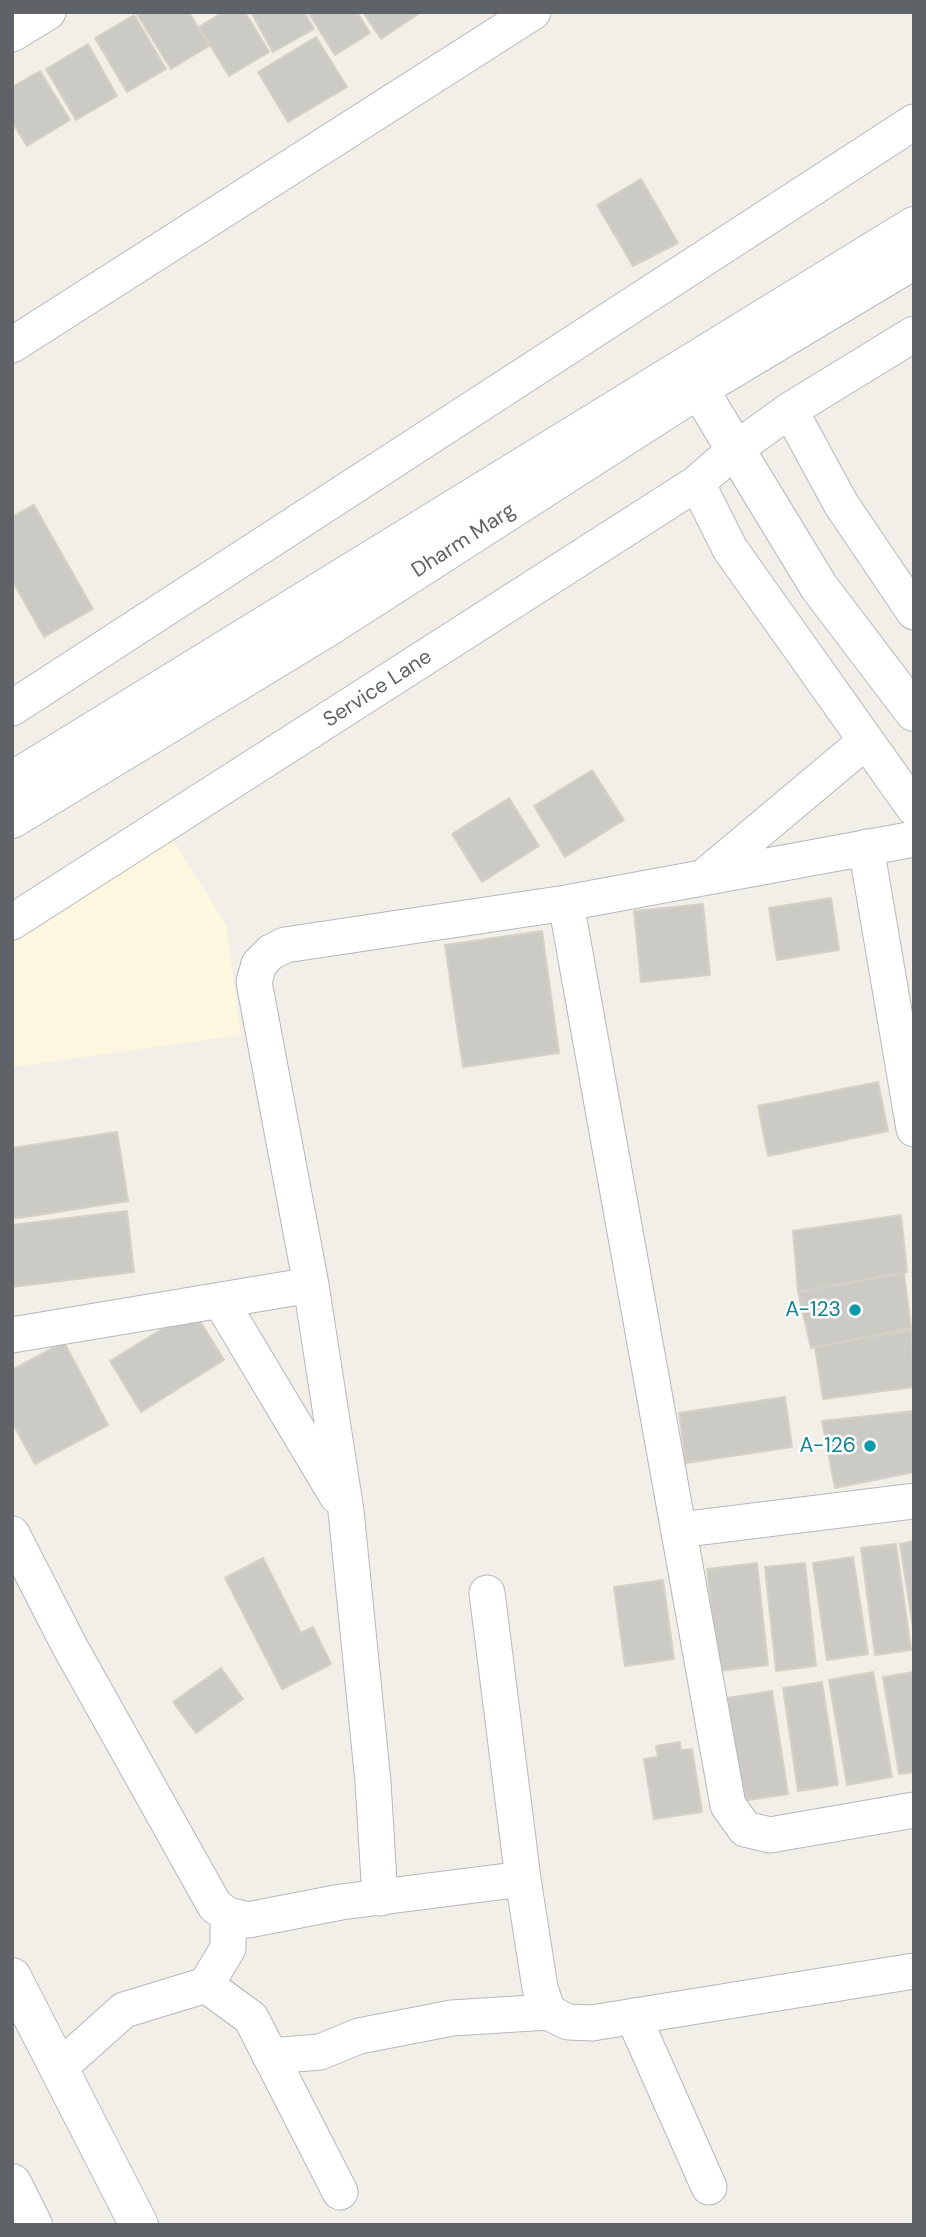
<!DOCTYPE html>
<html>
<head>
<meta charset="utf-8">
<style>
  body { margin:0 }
  #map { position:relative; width:926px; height:2237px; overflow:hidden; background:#f1efe8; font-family:"DM Sans",sans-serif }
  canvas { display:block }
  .frame { position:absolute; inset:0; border:14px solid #5f6368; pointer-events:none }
</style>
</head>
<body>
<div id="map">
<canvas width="926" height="2237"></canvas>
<div class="frame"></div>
</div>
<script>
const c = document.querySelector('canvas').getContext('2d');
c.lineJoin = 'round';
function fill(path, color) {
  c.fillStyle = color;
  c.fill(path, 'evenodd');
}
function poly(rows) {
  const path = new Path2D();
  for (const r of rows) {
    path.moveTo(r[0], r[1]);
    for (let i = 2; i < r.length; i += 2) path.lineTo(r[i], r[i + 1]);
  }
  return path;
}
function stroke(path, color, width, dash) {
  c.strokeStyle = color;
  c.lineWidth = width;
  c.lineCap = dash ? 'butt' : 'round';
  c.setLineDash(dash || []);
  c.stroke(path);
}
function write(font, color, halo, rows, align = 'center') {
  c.font = font + ' "DM Sans",sans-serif';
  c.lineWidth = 5;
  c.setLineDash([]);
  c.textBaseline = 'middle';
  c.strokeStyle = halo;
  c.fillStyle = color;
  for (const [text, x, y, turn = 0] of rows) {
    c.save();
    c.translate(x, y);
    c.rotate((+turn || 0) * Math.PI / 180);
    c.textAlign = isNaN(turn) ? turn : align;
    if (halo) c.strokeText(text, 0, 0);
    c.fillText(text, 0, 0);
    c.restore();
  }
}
fill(poly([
  [161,820,226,925,241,1035,12,1067,12,918]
]), '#fef7e0');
const building = poly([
  [140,12,189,12,209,46,171,69,137,14,140,12],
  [223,12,245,12,269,52,229,76,199,27,223,12],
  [251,12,304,12,314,29,273,52,251,12],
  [308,12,357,12,370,33,335,55,308,12],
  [363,12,421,12,381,39,363,12],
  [134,15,166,69,127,92,95,38,134,15],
  [316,37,347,87,288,122,258,72,316,37],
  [88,44,117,96,76,120,46,69,88,44],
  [40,71,70,120,27,146,12,122,12,87,40,71],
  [641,179,678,243,633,266,597,205,641,179],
  [34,505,93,609,44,637,12,580,12,517,34,505],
  [592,770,624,820,565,857,534,806,592,770],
  [509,798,539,846,482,882,452,834,509,798],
  [831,898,839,950,777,960,769,908,831,898],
  [703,904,710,975,641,982,634,911,703,904],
  [542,931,559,1053,463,1067,445,945,542,931],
  [878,1082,888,1131,768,1156,758,1106,878,1082],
  [117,1132,128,1201,12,1219,12,1148,117,1132],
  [127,1211,134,1272,12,1287,12,1225,127,1211],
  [901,1215,907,1272,798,1292,793,1231,901,1215],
  [904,1273,911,1328,811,1348,798,1292,904,1273],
  [193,1310,224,1360,141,1412,110,1361,193,1310],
  [911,1330,914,1387,823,1399,815,1347,911,1330],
  [64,1342,108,1425,35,1464,12,1422,12,1370,64,1342],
  [785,1397,792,1447,686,1463,679,1413,785,1397],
  [914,1411,914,1472,835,1488,822,1421,914,1411],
  [914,1541,914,1634,900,1544,914,1541],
  [896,1544,911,1650,875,1655,861,1548,896,1544],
  [853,1557,868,1654,827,1660,813,1563,853,1557],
  [263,1558,301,1633,313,1627,331,1664,282,1689,225,1578,263,1558],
  [757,1563,768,1665,719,1671,707,1569,757,1563],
  [805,1563,816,1666,776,1671,765,1567,805,1563],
  [663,1580,674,1659,625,1666,614,1587,663,1580],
  [221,1668,243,1699,196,1733,173,1702,221,1668],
  [873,1672,892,1777,847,1785,829,1680,873,1672],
  [914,1672,914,1772,899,1774,883,1677,914,1672],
  [822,1682,838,1785,798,1791,783,1688,822,1682],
  [772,1691,788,1794,742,1801,727,1698,772,1691],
  [680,1742,681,1750,692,1749,702,1812,654,1819,644,1759,658,1757,656,1746,680,1742]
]);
fill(building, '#cccac5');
stroke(building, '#d6d1c6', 2);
const street = poly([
  [12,34,48,12],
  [12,345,533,12],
  [790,410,914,334],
  [697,483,730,549,914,808],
  [12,708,914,122],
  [866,847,914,1129],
  [705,876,866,741],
  [566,903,728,1805,745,1829,770,1835,914,1810],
  [12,922,697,483,737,448,790,410,841,504,914,612],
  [220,1300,337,1496],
  [12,1335,311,1285],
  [679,1530,914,1501],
  [12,1534,69,1645,215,1906,228,1915,248,1920,341,1902,523,1879],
  [487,1593,523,1879,540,1988,548,2012,568,2022,592,2023,914,1971],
  [380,1898,373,1782,346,1511,311,1285,254,982,259,964,271,952,285,945,566,903,914,839],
  [206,1985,251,2018,340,2192],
  [633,2016,709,2187],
  [270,2056,320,2052,359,2036,452,2018,548,2012],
  [59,2068,124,2010,206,1985,228,1948,228,1915]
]);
const secondary = poly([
  [686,368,819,587,914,712],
  [12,781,914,226],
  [12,819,328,627,700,388,914,260],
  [12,1977,139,2225],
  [12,2183,33,2225]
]);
stroke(street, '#b5b8bc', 37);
stroke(secondary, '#b6babf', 40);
stroke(street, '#fff', 35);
stroke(secondary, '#fff', 38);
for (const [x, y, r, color] of [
  [855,1310,7,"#0f9aa8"],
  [870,1446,7,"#0f9aa8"]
]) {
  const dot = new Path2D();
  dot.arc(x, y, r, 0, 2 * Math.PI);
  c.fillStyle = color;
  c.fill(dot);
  stroke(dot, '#fff', 2.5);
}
write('21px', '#5f6368', '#fff', [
  ["Dharm Marg",464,541,-33],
  ["Service Lane",378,689,-33]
]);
write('21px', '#0d838f', '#fff', [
  ["A-123",841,1310],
  ["A-126",856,1446]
], 'right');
</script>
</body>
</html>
